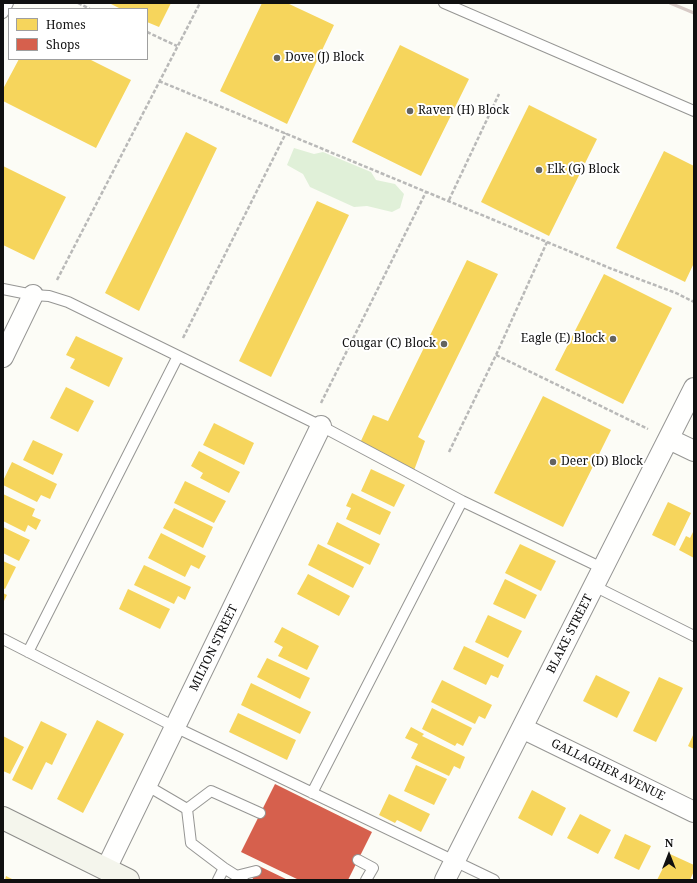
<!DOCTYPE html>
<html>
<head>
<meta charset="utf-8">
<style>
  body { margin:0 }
  #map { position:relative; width:697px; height:883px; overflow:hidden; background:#fcfcf6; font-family:"Noto Serif",serif }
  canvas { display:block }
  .frame { position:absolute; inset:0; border:4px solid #101010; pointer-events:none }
  .legend { position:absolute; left:8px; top:8px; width:140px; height:52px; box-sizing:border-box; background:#fff; border:1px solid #9f9f9f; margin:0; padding:5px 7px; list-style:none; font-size:12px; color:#101010 }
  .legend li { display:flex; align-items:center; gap:8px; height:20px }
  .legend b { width:20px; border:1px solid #9f9f9f }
  .north { position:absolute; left:649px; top:835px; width:40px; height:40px; -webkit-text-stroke:3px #fff; paint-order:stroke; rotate:0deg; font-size:11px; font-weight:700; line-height:16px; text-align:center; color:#101010 }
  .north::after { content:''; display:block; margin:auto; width:14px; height:18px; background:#101010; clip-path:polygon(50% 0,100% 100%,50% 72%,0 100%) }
</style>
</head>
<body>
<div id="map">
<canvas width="697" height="883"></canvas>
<div class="frame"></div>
<ul class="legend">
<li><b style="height:11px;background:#f6d55c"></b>Homes</li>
<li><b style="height:11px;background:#d6604d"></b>Shops</li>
</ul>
<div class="north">N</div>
</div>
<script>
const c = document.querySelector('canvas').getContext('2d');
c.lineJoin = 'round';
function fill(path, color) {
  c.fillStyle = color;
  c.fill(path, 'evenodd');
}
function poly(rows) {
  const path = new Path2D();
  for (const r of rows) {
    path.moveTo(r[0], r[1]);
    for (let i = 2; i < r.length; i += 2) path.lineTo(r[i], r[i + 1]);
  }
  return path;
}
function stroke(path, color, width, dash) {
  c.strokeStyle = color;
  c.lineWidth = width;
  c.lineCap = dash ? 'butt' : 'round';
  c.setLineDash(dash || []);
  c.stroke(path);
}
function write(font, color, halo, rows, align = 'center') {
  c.font = font + ' "Noto Serif",serif';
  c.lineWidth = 4;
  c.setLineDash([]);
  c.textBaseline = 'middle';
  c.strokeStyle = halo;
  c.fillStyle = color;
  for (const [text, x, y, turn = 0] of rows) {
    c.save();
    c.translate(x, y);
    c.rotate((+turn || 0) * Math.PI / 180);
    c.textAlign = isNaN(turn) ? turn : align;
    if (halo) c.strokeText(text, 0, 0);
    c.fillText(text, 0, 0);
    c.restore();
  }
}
fill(poly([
  [294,148,314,154,323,152,371,172,376,180,395,184,404,194,400,208,392,212,367,206,354,207,310,187,303,174,287,165]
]), '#e0f0d8');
fill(poly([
  [109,3,171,3,159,27,147,22,147,9,121,9],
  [262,3,287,3,334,25,287,124,220,91],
  [400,45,469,79,421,176,352,142],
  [19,59,89,59,131,80,96,148,3,101,3,89],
  [529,105,597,139,549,236,481,202],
  [186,132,217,148,139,311,105,293],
  [664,151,694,166,694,263,685,282,616,248],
  [3,166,66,197,34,260,3,245],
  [317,201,349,215,271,377,239,361],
  [467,260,498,274,418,437,425,441,413,473,360,443,373,415,388,421],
  [604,274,672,308,623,404,555,370],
  [76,336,123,358,109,387,70,368,75,359,66,355],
  [66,387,94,401,78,432,50,418],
  [543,396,611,430,563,527,494,493],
  [214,423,254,443,244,465,203,445],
  [33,440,63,454,53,475,23,460],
  [199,451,240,472,229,493,200,478,203,473,191,466],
  [12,462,57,484,50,499,41,495,37,502,3,485,3,481],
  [371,469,405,485,394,507,361,491],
  [185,481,226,501,214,523,174,503],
  [352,493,391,512,380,535,346,519,351,508,346,506],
  [3,494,35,509,32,516,41,520,36,530,28,525,25,532,3,521],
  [668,502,691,513,675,546,652,535],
  [174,508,213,527,203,548,163,528],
  [337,522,380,544,370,565,327,544],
  [3,527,30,540,19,561,3,553],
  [694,530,694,558,679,550,686,536,690,538],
  [161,533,206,556,199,569,191,565,185,577,148,558],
  [318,544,364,567,353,588,308,565],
  [520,544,556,561,541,591,505,573],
  [3,561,16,567,5,589,3,588],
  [144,565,191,587,185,600,178,596,174,604,134,585],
  [308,574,350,596,339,616,297,594],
  [505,579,537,595,525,619,493,604],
  [128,589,170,609,160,629,119,609],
  [3,593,7,595,3,603],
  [488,615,522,631,508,658,475,642],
  [282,627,319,646,307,670,278,656,283,647,274,642],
  [464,646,504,665,498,678,491,675,486,685,453,669],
  [267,658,310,678,300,699,257,677],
  [596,675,630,692,617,718,583,701],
  [659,677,683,688,656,742,633,731],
  [442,680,492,705,485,719,479,716,475,724,431,702],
  [251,683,311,712,300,734,241,705],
  [432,708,472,728,463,746,457,743,455,746,422,729],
  [238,713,296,740,287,760,229,732],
  [97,720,124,734,83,813,57,799],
  [41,721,67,734,52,765,46,762,32,790,12,780],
  [411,727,424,734,422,736,465,757,460,769,454,766,449,776,411,758,418,744,405,738],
  [694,733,694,749,688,746],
  [3,736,24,747,10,774,3,771],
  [416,765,447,779,434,805,404,791],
  [532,790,566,808,552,836,518,818],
  [389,794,430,814,421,832,397,820,395,823,379,815],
  [580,814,611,830,598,854,567,838],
  [625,834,651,846,639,870,614,858],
  [670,854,694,865,694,871,690,880,657,880],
  [6,876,14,880,5,880]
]), '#f6d55c');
fill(poly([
  [275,784,372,832,348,880,299,880,241,852],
  [259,866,288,880,252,880]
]), '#d6604d');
const service = poly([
  [444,3,694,111],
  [3,13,8,3],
  [3,289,33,295,49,296,68,302,321,426,462,501,602,568],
  [594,586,694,636],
  [3,639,175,727,494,880],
  [28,652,178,356],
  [146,785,187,809,191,843,224,868,243,880],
  [312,793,462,501],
  [187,809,211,791,260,813],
  [358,860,373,868,366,880],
  [236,876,256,871],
  [218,880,224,868]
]);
const minor = poly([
  [3,357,33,295],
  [669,439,694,451],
  [522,728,694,812],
  [106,869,321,426],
  [445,880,694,388]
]);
const secondary = poly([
  [3,818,128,880]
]);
stroke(service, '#969694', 12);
stroke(minor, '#969694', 22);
stroke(secondary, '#8d8d8a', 24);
stroke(poly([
  [78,3,90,9],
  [147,32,177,46],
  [159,81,612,269,676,293,694,302],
  [449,200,499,94],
  [57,280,200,3],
  [183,338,286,133],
  [496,355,648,429],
  [321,403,426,192],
  [449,452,496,355,547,242]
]), '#b9b9b8', 2.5, [4, 2]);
stroke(service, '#fffffe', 10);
stroke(minor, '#fffffe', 20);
stroke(secondary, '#f4f5ec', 22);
stroke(poly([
  [670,3,694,13]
]), '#d7cac6', 3);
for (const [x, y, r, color] of [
  [277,58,4,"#636360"],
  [410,111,4,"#636360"],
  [539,170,4,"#636360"],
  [613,339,4,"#636360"],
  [444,344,4,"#636360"],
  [553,462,4,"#636360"]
]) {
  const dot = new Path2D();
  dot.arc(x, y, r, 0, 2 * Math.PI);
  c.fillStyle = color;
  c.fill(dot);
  stroke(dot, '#fff', 1.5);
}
write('12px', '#101010', '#fff', [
  ["Dove (J) Block",285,58],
  ["Raven (H) Block",418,111],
  ["Elk (G) Block",547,170],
  ["Eagle (E) Block",605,339,"right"],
  ["Cougar (C) Block",436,344,"right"],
  ["Deer (D) Block",561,462]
], 'left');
write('12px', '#101010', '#fff', [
  ["BLAKE STREET",570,634,-63],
  ["MILTON STREET",214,648,-64],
  ["GALLAGHER AVENUE",608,770,26]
]);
</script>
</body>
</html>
